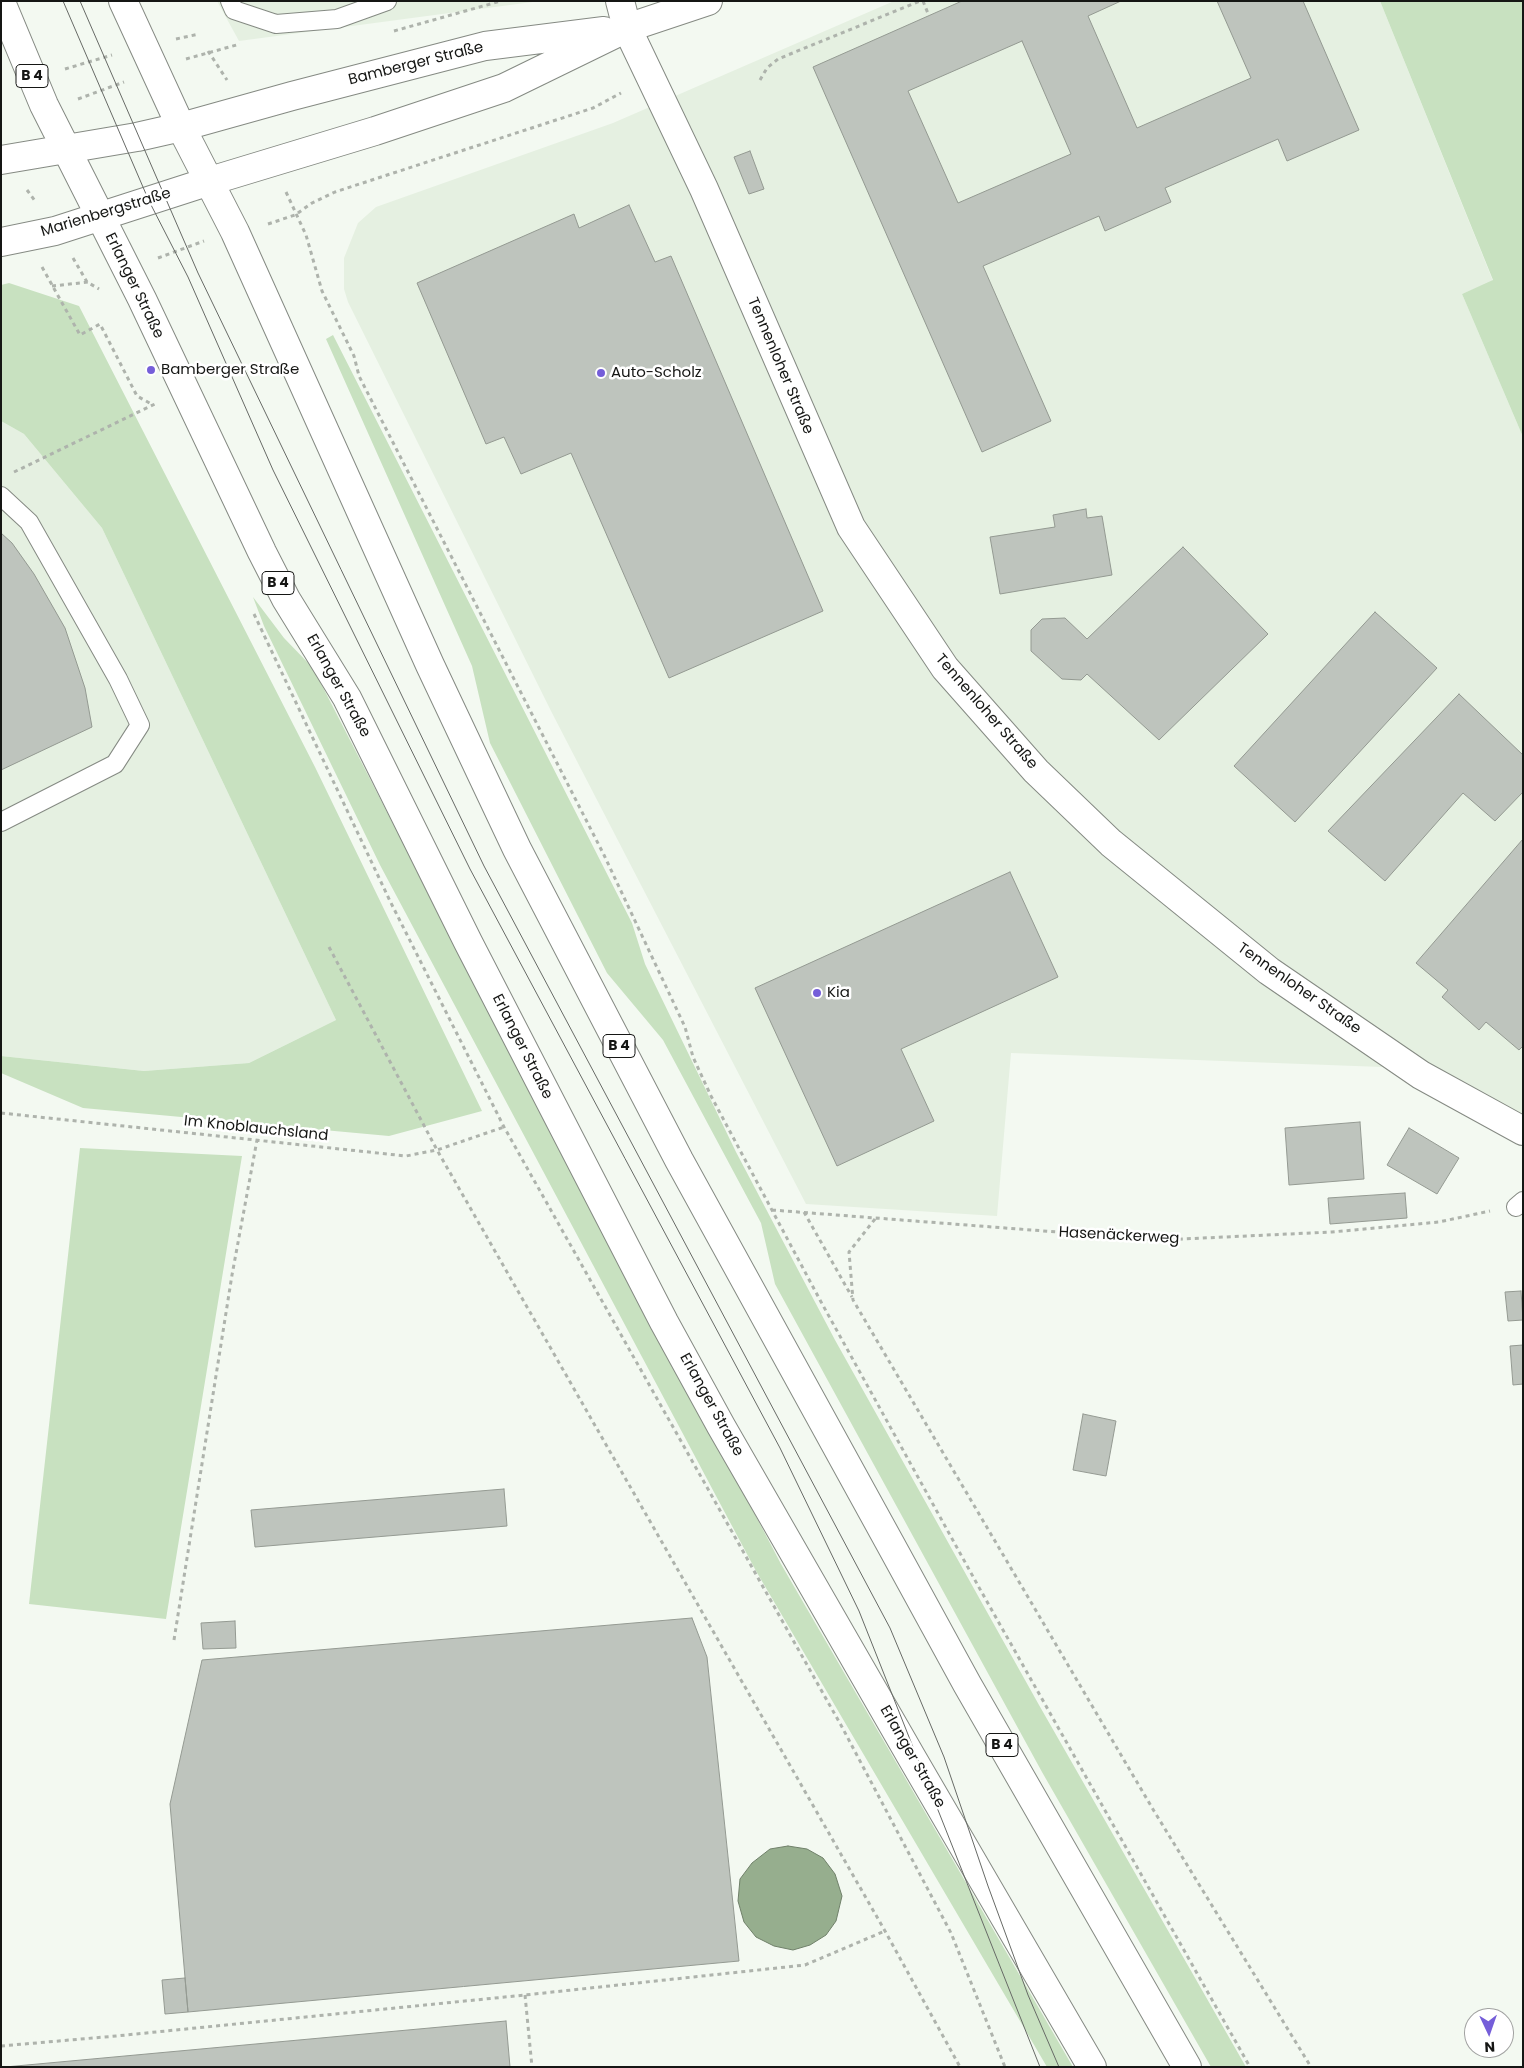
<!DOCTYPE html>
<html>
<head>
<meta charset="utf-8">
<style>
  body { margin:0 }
  #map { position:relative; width:1524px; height:2068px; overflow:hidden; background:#f3f9f1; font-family:Poppins,sans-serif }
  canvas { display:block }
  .frame { position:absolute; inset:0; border:2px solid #151614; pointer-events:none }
  .north { position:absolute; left:1464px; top:2008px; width:50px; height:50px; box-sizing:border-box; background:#fff; border:1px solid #a1a2a1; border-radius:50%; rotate:177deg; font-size:14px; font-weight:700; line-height:20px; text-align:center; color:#151614 }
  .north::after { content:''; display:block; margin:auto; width:18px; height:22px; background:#755ed9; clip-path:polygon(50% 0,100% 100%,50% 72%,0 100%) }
</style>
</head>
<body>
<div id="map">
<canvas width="1524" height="2068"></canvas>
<div class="frame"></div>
<div class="north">N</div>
</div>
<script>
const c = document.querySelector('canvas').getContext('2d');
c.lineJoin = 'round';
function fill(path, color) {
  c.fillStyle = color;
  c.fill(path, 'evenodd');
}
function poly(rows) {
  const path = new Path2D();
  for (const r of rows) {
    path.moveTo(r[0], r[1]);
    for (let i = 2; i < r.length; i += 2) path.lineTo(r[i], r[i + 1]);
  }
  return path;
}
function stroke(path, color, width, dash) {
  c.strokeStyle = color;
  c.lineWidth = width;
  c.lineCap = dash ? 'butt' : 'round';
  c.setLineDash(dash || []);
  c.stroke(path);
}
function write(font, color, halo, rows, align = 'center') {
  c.font = font + ' Poppins,sans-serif';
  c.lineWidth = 5;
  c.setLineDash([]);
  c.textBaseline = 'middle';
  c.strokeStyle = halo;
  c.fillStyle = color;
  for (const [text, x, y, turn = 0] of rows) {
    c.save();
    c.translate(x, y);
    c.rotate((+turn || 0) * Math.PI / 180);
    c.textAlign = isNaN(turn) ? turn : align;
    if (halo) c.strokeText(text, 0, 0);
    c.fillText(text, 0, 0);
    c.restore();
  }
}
fill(poly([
  [217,1,540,1,239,41],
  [894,1,1380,1,1493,281,1462,294,1523,437,1523,1126,1408,1068,1011,1053,997,1216,806,1204,551,711,348,302,344,289,344,258,358,223,376,207,613,123],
  [1,421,24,434,102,528,336,1020,249,1063,144,1071,1,1056]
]), '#e5f0e1');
fill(poly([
  [1380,1,1523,1,1523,437,1462,294,1493,280],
  [9,283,79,306,315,767,482,1111,389,1136,83,1108,1,1073,1,1056,144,1071,249,1063,336,1020,102,528,24,434,1,421,1,285],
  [333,335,632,923,645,964,736,1152,835,1340,1039,1705,1246,2067,1211,2067,1042,1772,775,1284,761,1223,663,1040,607,973,490,743,472,666,326,339],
  [253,597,284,638,313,668,406,849,781,1564,1073,2067,1047,2067,756,1571,380,865,264,626],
  [80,1148,242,1156,166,1619,29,1604]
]), '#c8e1c0');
const water = poly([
  [788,1846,807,1849,823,1858,835,1874,842,1896,836,1921,826,1935,810,1945,793,1950,774,1946,756,1937,744,1922,738,1901,740,1879,752,1863,770,1849,788,1846]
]);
fill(water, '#96ae8e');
stroke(water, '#6f8069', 1);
const building = poly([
  [962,1,1121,1,1088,16,1137,128,1251,78,1217,1,1303,1,1359,130,1287,161,1278,139,1165,188,1171,202,1105,231,1099,216,983,266,1051,421,982,452,813,67,962,1],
  [1022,41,1071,154,958,203,908,91,1022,41],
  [750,151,764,189,749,194,734,157,750,151],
  [629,205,655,262,671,256,823,611,669,678,571,453,521,474,504,437,486,444,417,283,574,214,579,228,629,205],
  [1086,509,1087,518,1102,516,1112,575,1000,594,990,537,1055,527,1053,515,1086,509],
  [1,533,12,543,34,574,65,628,85,688,92,727,1,770,1,533],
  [1183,547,1268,634,1159,740,1087,674,1081,680,1062,679,1031,651,1031,630,1042,619,1065,618,1087,639,1183,547],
  [1375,612,1437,668,1295,822,1234,766,1375,612],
  [1459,694,1523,755,1523,792,1495,821,1463,793,1385,881,1328,831,1459,694],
  [1523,839,1523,1046,1519,1050,1486,1022,1479,1030,1442,997,1448,990,1416,963,1523,839],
  [1010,872,1058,977,901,1049,934,1121,837,1166,755,988,1010,872],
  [1360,1122,1364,1179,1289,1185,1285,1128,1360,1122],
  [1409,1128,1459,1158,1437,1194,1387,1165,1409,1128],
  [1405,1193,1407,1218,1330,1224,1328,1198,1405,1193],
  [1521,1291,1523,1320,1508,1321,1505,1292,1521,1291],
  [1523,1345,1523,1384,1513,1385,1510,1346,1523,1345],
  [1083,1414,1116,1421,1106,1476,1073,1470,1083,1414],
  [504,1489,507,1526,255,1547,251,1510,504,1489],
  [692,1618,707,1657,739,1961,188,2012,170,1804,202,1660,692,1618],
  [235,1621,236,1648,203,1649,201,1623,235,1621],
  [185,1978,188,2012,165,2014,162,1980,185,1978],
  [506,2021,510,2067,5,2067,506,2021]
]);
fill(building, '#bec4bd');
stroke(building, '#949a92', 1);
const service = poly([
  [230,1,234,10,276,24,337,19,387,1],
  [1,496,29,522,118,679,140,725,115,764,1,822],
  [1516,1207,1523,1201]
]);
const minor = poly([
  [620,1,627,28,704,189,851,527,945,668,1036,771,1111,843,1269,971,1421,1075,1523,1131]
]);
const tertiary = poly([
  [181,127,292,96,485,46,604,31],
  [210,181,375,131,504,88,627,28,708,1]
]);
const secondary = poly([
  [1,160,137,137,181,127],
  [1,242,55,231,210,181]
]);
const primary = poly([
  [123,1,181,127,235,232,430,665,517,849,679,1160,892,1547,967,1684,1187,2067],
  [1,2,44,105,142,299,262,552,286,599,347,698,468,942,664,1322,721,1426,912,1758,1092,2067]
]);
stroke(service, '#858a83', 20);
stroke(minor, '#858a83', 30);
stroke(tertiary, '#858a83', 30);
stroke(secondary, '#858a83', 30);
stroke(primary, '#858a83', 30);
stroke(poly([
  [923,1,929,16],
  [394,31,501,1],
  [176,39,199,34],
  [208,51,227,80],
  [186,59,240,44],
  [65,69,112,55],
  [760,80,767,68,778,59,920,1],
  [78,99,124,82],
  [27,190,35,201],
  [286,192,306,235,322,291,354,356,359,376,604,855,685,1027,693,1057,711,1096,820,1300,981,1591,1250,2067],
  [268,224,295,215,312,203,335,192,593,108,621,93],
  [73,258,87,282,99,289],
  [158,258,204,241],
  [42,267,80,335,100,324,137,396,153,405],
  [52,286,89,282],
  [14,472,155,404],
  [254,614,390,901,504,1127,842,1727,951,1933,1005,2067],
  [329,947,437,1150,885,1931,960,2067],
  [1,1113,406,1156,437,1150,504,1127],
  [772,1210,1161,1240,1332,1232,1439,1222,1490,1211],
  [804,1212,852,1297],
  [875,1219,849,1252,853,1300,1154,1811,1311,2067],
  [174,1640,232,1275,257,1140],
  [525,1995,532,2067],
  [1,2046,116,2036,525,1995,805,1965,885,1931]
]), '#aeb3ac', 3, [4, 4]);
stroke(service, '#fff', 18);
stroke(minor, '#fff', 28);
stroke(tertiary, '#fff', 28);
stroke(secondary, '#fff', 28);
stroke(primary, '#fff', 28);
stroke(poly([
  [63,1,149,201,188,277,273,470,470,869,780,1448,859,1611,1040,2067],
  [80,1,198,273,484,866,890,1628,944,1757,988,1886,1028,1995,1059,2067]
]), '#676a66', 1);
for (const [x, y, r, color] of [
  [151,370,5,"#755ed9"],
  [601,373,5,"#755ed9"],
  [817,993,5,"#755ed9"]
]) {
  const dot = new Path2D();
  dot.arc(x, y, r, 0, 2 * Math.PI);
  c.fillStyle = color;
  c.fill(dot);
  stroke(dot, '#fff', 2);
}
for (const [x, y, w] of [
  [32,76,32],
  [278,583,32],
  [619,1046,32],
  [1002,1745,32]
]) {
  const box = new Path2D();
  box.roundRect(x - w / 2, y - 11.5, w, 23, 4);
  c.fillStyle = '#fff';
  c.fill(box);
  stroke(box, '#151614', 1);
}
write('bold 14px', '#151614', null, [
  ["B 4",32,76],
  ["B 4",278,583],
  ["B 4",619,1046],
  ["B 4",1002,1745]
]);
write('15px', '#151614', '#fff', [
  ["Bamberger Straße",416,64,-14],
  ["Marienbergstraße",106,213,-17],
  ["Erlanger Straße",134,286,64],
  ["Tennenloher Straße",780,366,67],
  ["Erlanger Straße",338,686,61],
  ["Tennenloher Straße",986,712,49],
  ["Tennenloher Straße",1299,989,35],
  ["Erlanger Straße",522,1047,63],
  ["Im Knoblauchsland",256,1129,6],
  ["Hasenäckerweg",1119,1236,3],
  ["Erlanger Straße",711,1405,61],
  ["Erlanger Straße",912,1757,60]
]);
write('15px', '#151614', '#fff', [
  ["Bamberger Straße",161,370],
  ["Auto-Scholz",611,373],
  ["Kia",827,993]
], 'left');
</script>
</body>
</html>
